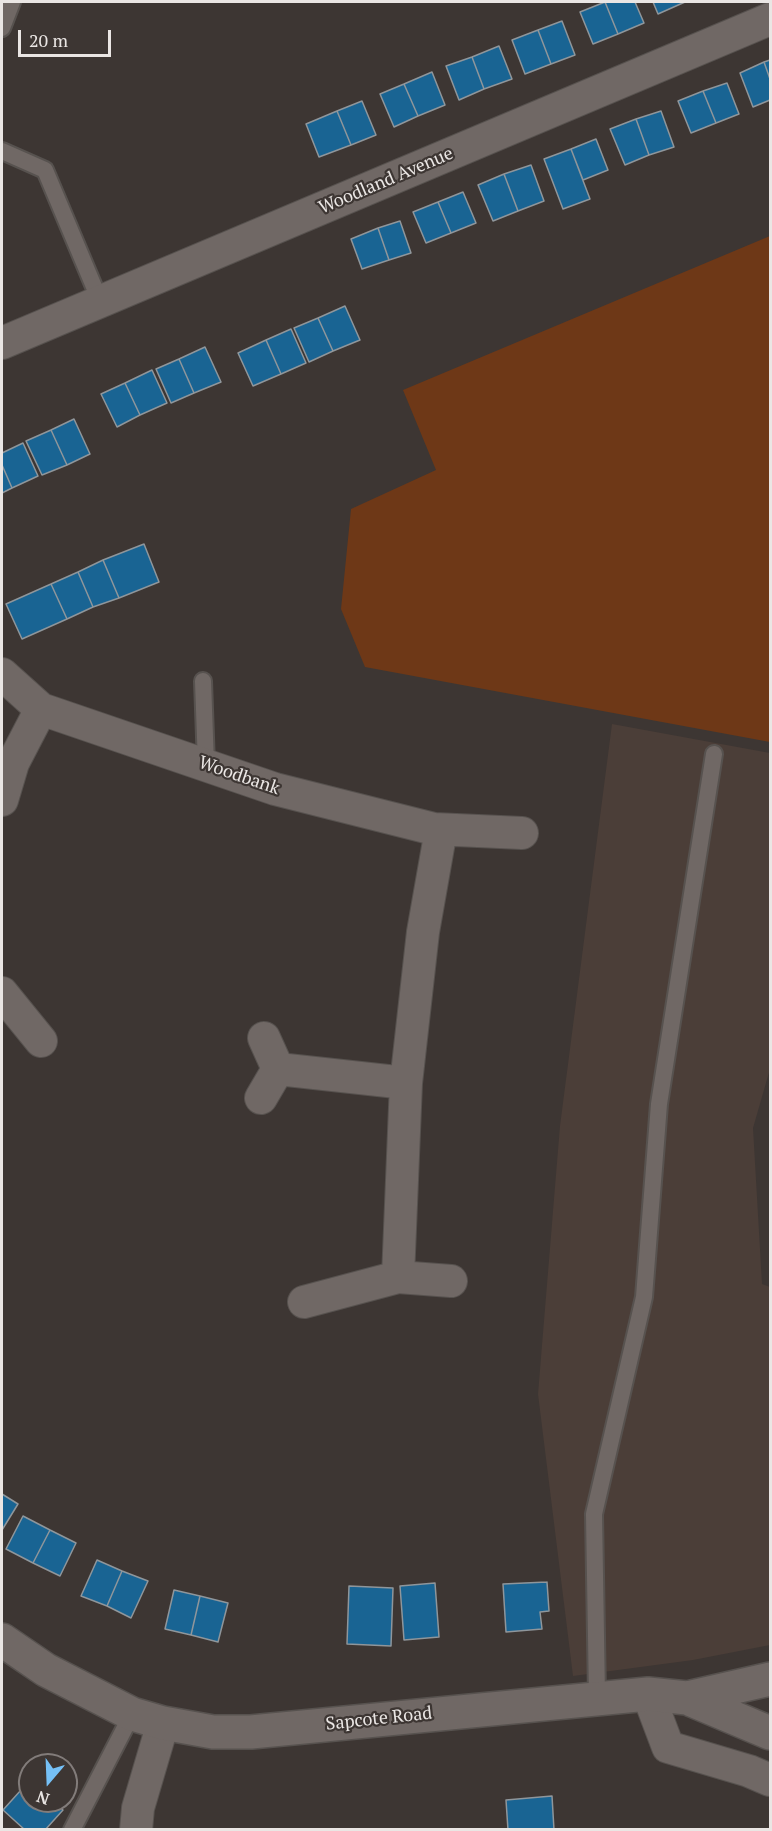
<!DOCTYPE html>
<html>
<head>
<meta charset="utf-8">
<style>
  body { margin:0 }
  #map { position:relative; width:772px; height:1831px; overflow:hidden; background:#3d3633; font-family:"PT Serif",serif }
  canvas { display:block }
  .frame { position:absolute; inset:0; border:3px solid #eae6e4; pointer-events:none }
  .north { position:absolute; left:18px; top:1753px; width:60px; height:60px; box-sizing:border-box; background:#3d3633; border:2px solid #827c7a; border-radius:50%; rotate:199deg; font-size:16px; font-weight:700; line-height:24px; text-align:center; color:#eae6e4 }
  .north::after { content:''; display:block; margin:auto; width:21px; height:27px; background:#75c0f6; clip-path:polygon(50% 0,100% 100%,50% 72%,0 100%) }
  .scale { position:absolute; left:18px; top:30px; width:93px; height:27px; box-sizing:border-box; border:3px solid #eae6e4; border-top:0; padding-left:8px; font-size:18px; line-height:21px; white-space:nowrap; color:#eae6e4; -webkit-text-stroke:4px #3d3633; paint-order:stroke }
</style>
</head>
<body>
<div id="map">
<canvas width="772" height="1831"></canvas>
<div class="frame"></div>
<div class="north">N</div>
<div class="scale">20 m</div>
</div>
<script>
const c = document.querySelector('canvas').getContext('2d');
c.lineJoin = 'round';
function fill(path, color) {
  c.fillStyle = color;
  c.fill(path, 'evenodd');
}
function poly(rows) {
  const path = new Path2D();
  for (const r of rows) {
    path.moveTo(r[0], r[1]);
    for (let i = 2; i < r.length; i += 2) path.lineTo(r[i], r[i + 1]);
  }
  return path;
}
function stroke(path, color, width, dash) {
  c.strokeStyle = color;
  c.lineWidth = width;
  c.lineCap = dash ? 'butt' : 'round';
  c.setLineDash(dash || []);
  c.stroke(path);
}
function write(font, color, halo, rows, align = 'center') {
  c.font = font + ' "PT Serif",serif';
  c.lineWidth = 4.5;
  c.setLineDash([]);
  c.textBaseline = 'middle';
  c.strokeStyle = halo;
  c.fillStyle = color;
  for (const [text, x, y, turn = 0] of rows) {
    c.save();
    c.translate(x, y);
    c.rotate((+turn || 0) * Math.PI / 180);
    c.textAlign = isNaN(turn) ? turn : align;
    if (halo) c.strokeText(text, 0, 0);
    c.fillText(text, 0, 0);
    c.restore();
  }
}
fill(poly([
  [612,724,770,753,770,1069,753,1128,762,1284,770,1287,770,1645,693,1660,573,1676,538,1394,560,1126]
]), '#4b3e38');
fill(poly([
  [770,236,770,742,365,667,341,609,351,509,436,470,403,390]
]), '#6e3817');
const building = poly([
  [605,2,618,34,593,44,580,12,605,2],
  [605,2,635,2,644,23,618,34,605,2],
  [653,2,685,2,658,14,653,2],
  [562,21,575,55,551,64,538,30,562,21],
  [538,30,551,64,525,74,512,40,538,30],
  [499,46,512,79,484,89,472,57,499,46],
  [472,57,484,89,459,100,446,66,472,57],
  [770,60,770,79,764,62,770,60],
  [764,62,770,79,770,100,753,107,740,73,764,62],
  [432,72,445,105,418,116,404,84,432,72],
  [727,83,739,114,716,123,703,91,727,83],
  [404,84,418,116,394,127,380,94,404,84],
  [703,91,716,123,691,133,678,101,703,91],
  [362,101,376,135,351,145,337,111,362,101],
  [337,111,351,145,319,157,306,124,337,111],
  [661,111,674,147,649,155,636,119,661,111],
  [636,119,649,155,625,165,610,129,636,119],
  [596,139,608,170,583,180,571,149,596,139],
  [571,149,590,199,563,209,544,159,571,149],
  [531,165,544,201,518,211,504,174,531,165],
  [504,174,518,211,493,221,478,185,504,174],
  [463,192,476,223,451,233,438,202,463,192],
  [438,202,451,233,426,243,413,212,438,202],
  [400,221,411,253,389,260,378,228,400,221],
  [378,228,389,260,362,269,351,239,378,228],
  [345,306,360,340,333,351,318,318,345,306],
  [318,318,333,351,309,362,294,328,318,318],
  [291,329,306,363,281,374,266,340,291,329],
  [266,340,281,374,253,386,238,353,266,340],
  [205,347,221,382,194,393,179,359,205,347],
  [179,359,194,393,171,403,156,369,179,359],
  [152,370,167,403,140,415,125,383,152,370],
  [125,383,140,415,117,427,101,394,125,383],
  [74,419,90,454,67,465,51,430,74,419],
  [51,430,67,465,42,475,26,441,51,430],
  [23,443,38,476,12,488,2,465,2,453,23,443],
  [2,465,12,488,2,493,2,465],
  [144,544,159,582,119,598,103,560,144,544],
  [103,560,119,598,93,607,78,572,103,560],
  [78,572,93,607,67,619,51,584,78,572],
  [51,584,67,619,22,639,6,604,51,584],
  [2,1494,18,1504,2,1530,2,1494],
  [23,1516,50,1530,33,1563,6,1549,23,1516],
  [50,1530,76,1543,60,1576,33,1563,50,1530],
  [97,1560,122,1571,107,1606,81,1596,97,1560],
  [122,1571,148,1581,131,1618,107,1606,122,1571],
  [547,1582,549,1611,540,1612,542,1629,506,1632,503,1584,547,1582],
  [435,1583,439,1637,404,1640,400,1586,435,1583],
  [349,1586,393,1588,391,1646,347,1644,349,1586],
  [174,1590,200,1596,191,1635,165,1629,174,1590],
  [200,1596,228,1603,218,1642,191,1635,200,1596],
  [30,1780,30,1801,52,1801,63,1810,45,1830,25,1830,3,1810,30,1780],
  [552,1796,554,1830,508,1830,506,1800,552,1796]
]);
fill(building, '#196493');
stroke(building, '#8f969b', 1.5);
const lane = poly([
  [2,28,12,2],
  [2,151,45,170,100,301],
  [203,681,206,765],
  [597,1697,594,1514,644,1297,659,1104,714,754],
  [72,1830,132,1714]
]);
const street = poly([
  [2,343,770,19],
  [2,674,41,709,275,789,434,829,522,833],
  [2,800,13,763,41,709],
  [2,993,41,1041],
  [278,1069,406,1083],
  [261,1098,278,1069,264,1038],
  [398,1277,406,1083,423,932,441,830],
  [304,1302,398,1277,451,1281],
  [648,1694,668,1747,749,1771,770,1780],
  [136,1830,138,1808,163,1723]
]);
const secondary = poly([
  [2,1640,46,1670,132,1714,163,1723,213,1732,251,1732,648,1694,687,1698,770,1733],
  [687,1698,770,1679]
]);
stroke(lane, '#57524f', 20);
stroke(street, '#57524f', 34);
stroke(secondary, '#57524f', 36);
stroke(lane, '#706865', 16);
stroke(street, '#706865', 32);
stroke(secondary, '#706865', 33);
write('18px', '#eae6e4', '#3d3633', [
  ["Woodland Avenue",386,181,-23],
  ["Woodbank",239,776,19],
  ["Sapcote Road",379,1719,-6]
]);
</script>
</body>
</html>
